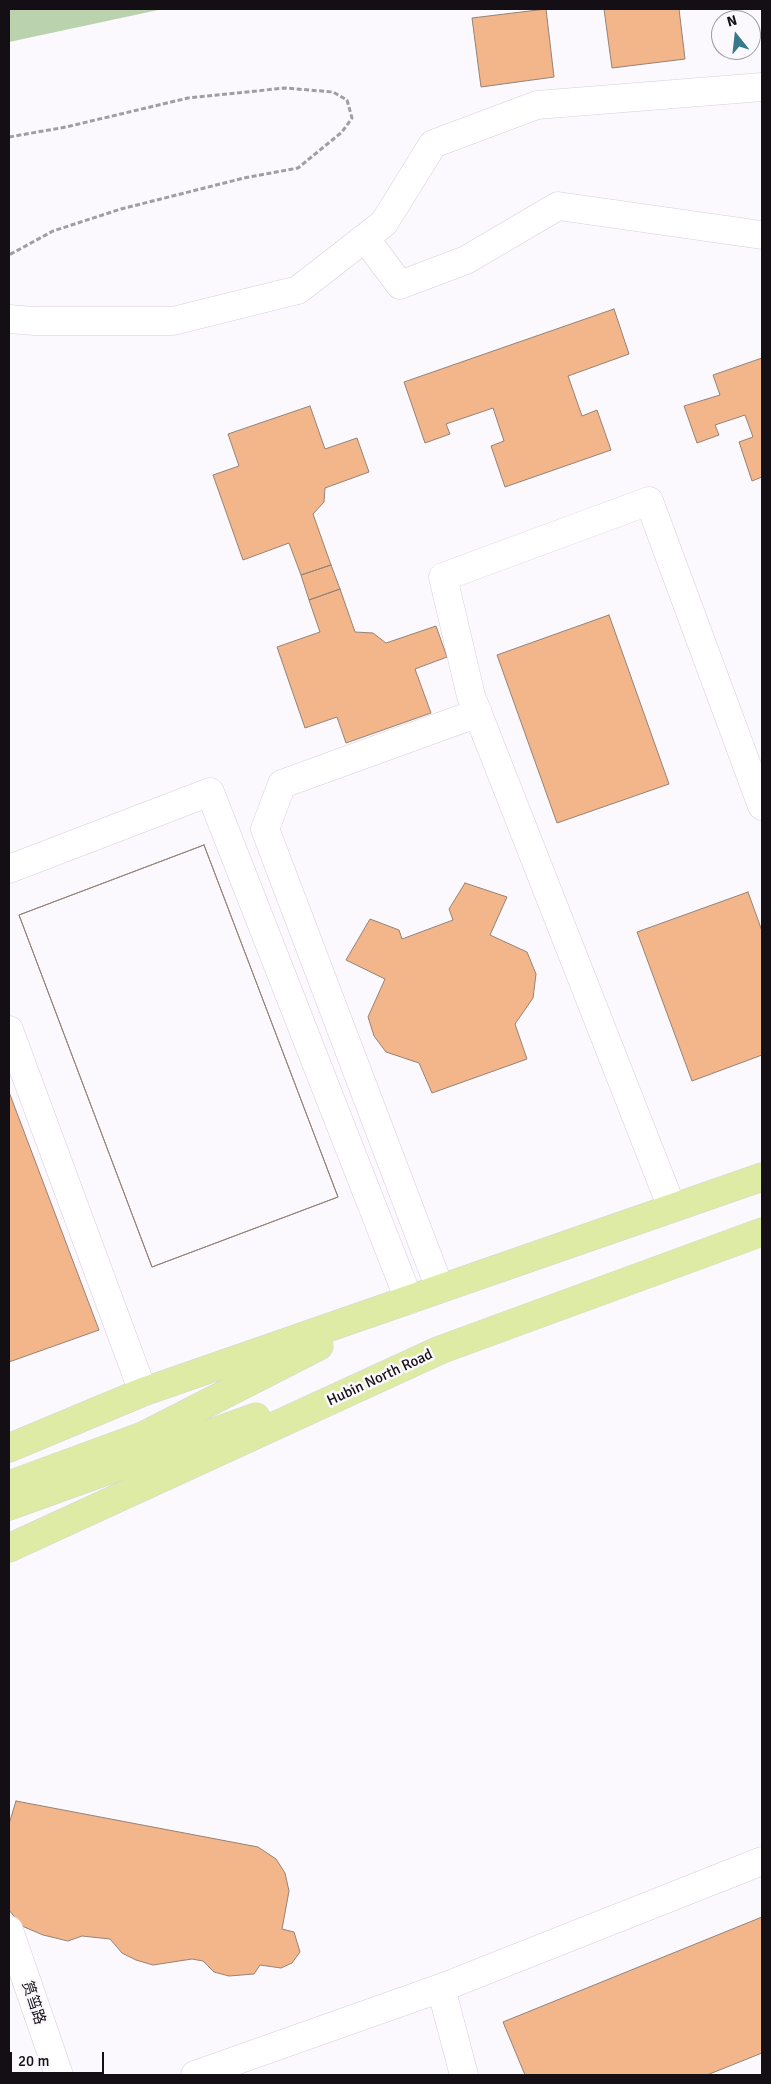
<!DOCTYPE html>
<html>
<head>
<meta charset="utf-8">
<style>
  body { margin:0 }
  #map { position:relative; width:771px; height:2084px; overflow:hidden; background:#fbf9fd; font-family:Signika,sans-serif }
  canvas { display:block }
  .frame { position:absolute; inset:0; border:10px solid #130f15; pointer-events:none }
  .north { position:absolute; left:711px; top:10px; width:50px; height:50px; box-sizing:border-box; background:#fbf9fd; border:1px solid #9e9ba0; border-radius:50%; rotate:344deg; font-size:14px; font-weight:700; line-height:20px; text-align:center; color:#130f15 }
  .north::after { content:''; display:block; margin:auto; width:18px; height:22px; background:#38788c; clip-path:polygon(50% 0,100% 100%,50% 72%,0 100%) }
  .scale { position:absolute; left:10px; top:2052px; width:94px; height:22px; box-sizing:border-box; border:2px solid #130f15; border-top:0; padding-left:6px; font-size:15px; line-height:18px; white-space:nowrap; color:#130f15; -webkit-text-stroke:4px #fbf9fd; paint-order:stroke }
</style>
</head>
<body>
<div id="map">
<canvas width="771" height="2084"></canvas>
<div class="frame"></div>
<div class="north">N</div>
<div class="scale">20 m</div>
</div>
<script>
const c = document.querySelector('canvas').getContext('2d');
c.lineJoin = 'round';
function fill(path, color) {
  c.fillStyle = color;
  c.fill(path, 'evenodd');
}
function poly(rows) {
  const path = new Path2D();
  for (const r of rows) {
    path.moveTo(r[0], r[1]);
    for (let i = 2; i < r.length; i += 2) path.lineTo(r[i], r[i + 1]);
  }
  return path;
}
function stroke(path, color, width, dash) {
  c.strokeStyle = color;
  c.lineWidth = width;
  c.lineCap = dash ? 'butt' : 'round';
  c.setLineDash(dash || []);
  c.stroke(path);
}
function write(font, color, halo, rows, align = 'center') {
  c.font = font + ' Signika,"Noto Sans SC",sans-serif';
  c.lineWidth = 5;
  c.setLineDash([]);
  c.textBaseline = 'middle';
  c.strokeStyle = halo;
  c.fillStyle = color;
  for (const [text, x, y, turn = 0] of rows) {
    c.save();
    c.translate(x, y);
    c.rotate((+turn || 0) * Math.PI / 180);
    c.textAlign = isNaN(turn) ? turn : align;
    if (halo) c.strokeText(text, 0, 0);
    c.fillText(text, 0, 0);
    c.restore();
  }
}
fill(poly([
  [9,9,163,9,9,42]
]), '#bad3ae');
const building = poly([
  [546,9,554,77,481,87,472,18,546,9],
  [604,9,679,9,685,59,612,68,604,9],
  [614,309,629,354,568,376,582,416,597,410,611,450,505,487,491,446,504,441,493,408,446,424,450,434,425,443,404,382,614,309],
  [762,358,762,477,752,481,739,442,753,437,745,415,715,425,719,435,697,443,684,406,720,395,713,375,762,358],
  [310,406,325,449,357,438,369,472,325,488,324,502,313,514,331,565,301,575,289,543,243,560,213,475,239,466,228,434,310,406],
  [331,565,340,589,309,600,301,575,331,565],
  [340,589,355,632,373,633,386,643,436,626,447,657,415,669,431,713,346,743,337,717,305,728,277,647,320,632,309,600,340,589],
  [609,615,669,784,557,823,497,655,609,615],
  [204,845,338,1197,152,1267,19,915,204,845],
  [204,845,338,1197,152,1267,19,915,204,845],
  [465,883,507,897,490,935,527,952,536,974,533,998,515,1024,527,1059,432,1093,419,1063,386,1052,374,1036,368,1017,385,979,346,960,370,919,399,930,402,939,453,920,449,909,465,883],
  [748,892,762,931,762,1055,692,1081,637,932,748,892],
  [9,1092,99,1330,9,1362,9,1092],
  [16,1801,258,1847,276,1859,285,1873,289,1891,282,1929,294,1932,300,1952,292,1963,281,1968,260,1965,254,1974,229,1976,214,1972,203,1961,192,1959,153,1965,136,1960,122,1953,110,1939,82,1936,68,1941,43,1935,22,1926,9,1910,9,1824,16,1801],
  [762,1917,762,2053,707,2075,525,2075,503,2022,762,1917]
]);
fill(building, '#f3b58a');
stroke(building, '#948277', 1);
const minor = poly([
  [365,238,400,285,466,260,558,206,762,235],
  [9,319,35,321,173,321,298,290,384,223,433,144,537,105,762,87],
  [9,869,210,792,409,1300],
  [9,1030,143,1392],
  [672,1208,471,696,443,577,649,501,762,806],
  [440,1289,265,829,282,784,478,713],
  [9,1930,59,2075],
  [441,1988,464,2075],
  [195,2075,441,1988,762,1861]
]);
const major = poly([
  [9,1448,143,1392,762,1177],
  [9,1485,145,1435,319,1346],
  [9,1506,256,1417],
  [9,1548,440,1350,762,1232]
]);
stroke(minor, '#d9cddf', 29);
stroke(major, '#d5d4d5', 29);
stroke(poly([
  [9,137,66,127,188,98,285,88,333,92,347,100,352,118,342,132,298,168,244,178,121,209,53,231,9,255]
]), '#a19ea3', 3, [5, 2.5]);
stroke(minor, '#fff', 28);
stroke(major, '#ddeba5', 28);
write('15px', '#130f15', '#fbf9fd', [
  ["Hubin North Road",380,1378,-25],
  ["筼筜路",33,2003,72]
]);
</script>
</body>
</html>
